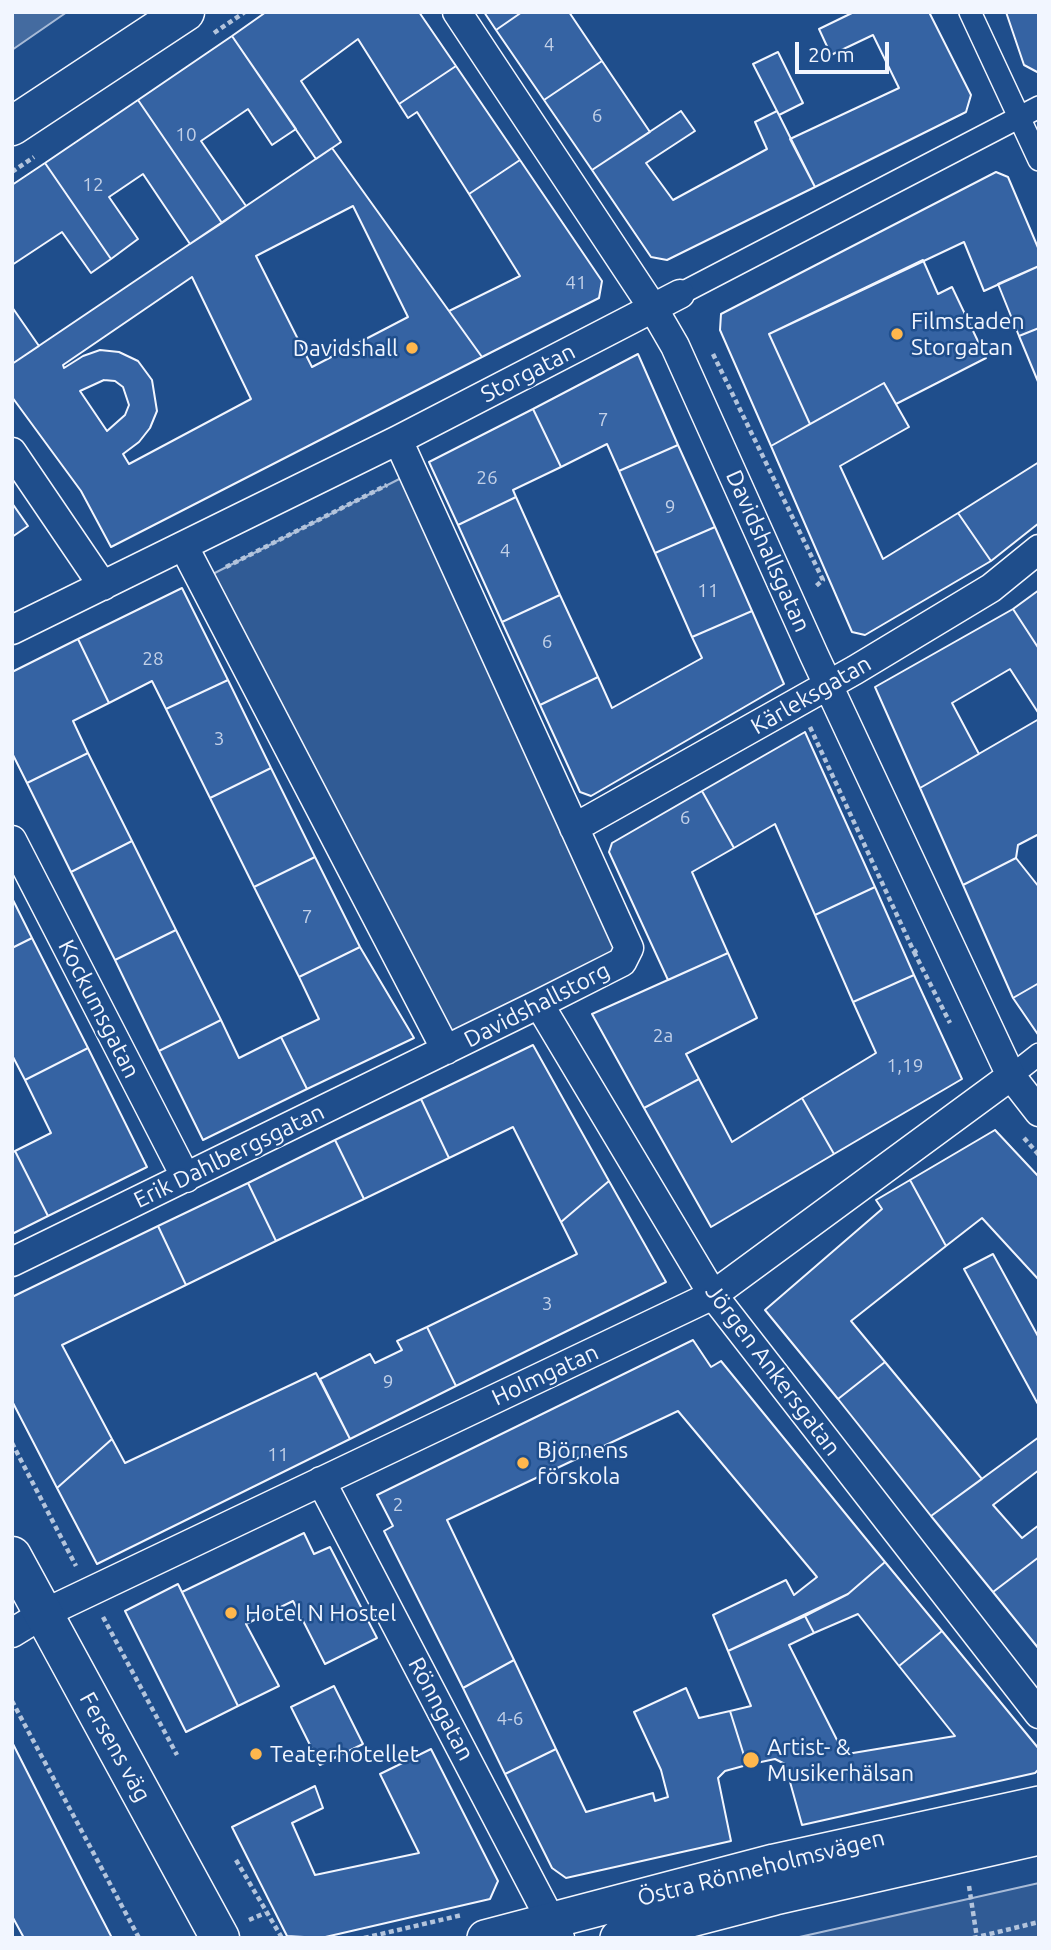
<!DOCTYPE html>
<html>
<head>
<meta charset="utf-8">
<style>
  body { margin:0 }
  #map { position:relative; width:1051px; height:1950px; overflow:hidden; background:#1f4e8c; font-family:Ubuntu,sans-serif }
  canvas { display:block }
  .frame { position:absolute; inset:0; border:14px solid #f2f6ff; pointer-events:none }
  .scale { position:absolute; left:795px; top:42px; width:94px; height:32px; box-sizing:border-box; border:4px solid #f2f6ff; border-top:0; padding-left:9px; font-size:21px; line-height:24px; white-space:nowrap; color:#f2f6ff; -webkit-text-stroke:5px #1f4e8c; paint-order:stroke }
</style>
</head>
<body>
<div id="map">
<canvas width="1051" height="1950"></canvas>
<div class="frame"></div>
<div class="scale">20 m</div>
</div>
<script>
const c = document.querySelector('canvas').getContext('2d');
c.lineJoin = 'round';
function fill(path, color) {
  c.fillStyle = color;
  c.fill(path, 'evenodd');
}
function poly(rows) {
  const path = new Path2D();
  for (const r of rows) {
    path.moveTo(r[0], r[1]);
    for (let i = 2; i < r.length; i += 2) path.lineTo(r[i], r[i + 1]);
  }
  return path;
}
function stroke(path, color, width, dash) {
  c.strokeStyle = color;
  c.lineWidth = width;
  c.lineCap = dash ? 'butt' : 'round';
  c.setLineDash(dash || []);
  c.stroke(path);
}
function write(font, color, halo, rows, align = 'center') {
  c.font = font + ' Ubuntu,sans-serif';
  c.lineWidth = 5;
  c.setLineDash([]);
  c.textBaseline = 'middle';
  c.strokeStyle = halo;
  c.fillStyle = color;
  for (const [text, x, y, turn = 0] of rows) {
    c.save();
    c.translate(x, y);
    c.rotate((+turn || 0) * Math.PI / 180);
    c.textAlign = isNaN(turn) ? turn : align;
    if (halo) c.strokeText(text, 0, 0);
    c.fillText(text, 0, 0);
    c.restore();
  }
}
const built = poly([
  [413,472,629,948,446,1050,201,580,413,472],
  [1039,1883,1039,1938,795,1938,1039,1883]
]);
fill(built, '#305b95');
stroke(built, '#a8bbd7', 2);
const water = poly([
  [12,12,67,12,12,50,12,12]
]);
fill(water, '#446ba0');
stroke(water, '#a8bbd7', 2);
const building = poly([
  [266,12,419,12,456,66,399,104,358,39,301,81,341,142,316,159,232,36,266,12],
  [484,12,522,12,496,30,484,12],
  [522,12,569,12,602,61,544,100,496,30,522,12],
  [854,12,929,12,971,95,966,112,815,187,790,139,899,88,873,35,831,55,819,29,854,12],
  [1006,12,1039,12,1039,73,1024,65,1006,12],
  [232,36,296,129,272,145,248,109,201,141,246,206,222,223,138,100,232,36],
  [778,52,803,103,779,115,753,64,778,52],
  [602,61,650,132,592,170,544,100,602,61],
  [456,66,520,160,469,194,417,112,408,118,399,104,456,66],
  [138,100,222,223,190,244,143,174,109,197,138,239,111,259,45,163,138,100],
  [681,111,695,131,646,163,673,200,767,149,755,122,777,111,815,187,667,260,651,257,592,170,681,111],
  [332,148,482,357,111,547,81,491,12,397,12,364,332,148],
  [353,206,408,317,312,367,256,256,353,206],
  [192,277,251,399,129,464,123,454,139,442,150,428,157,411,152,380,138,361,119,352,100,350,83,356,64,368,63,365,192,277],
  [104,380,115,381,123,387,129,405,125,415,107,431,80,391,104,380],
  [520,160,602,281,599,298,482,357,449,311,520,276,469,194,520,160],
  [45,163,111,259,91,273,62,232,12,265,12,185,45,163],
  [996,172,1008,177,1039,250,1039,266,984,291,964,242,769,334,810,424,771,446,720,330,721,314,996,172],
  [923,260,938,294,952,287,986,358,896,404,884,383,810,424,769,334,923,260],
  [1039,266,1039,328,1019,336,998,284,1039,266],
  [12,307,39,346,12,364,12,307],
  [1039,328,1039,384,1019,336,1039,328],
  [638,354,678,445,619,471,607,444,561,467,533,409,638,354],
  [884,383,909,427,840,466,883,559,958,513,991,561,865,635,852,632,771,446,884,383],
  [533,409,561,467,513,490,516,497,458,525,429,462,533,409],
  [678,445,715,527,655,553,619,471,678,445],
  [1039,462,1039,523,991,561,958,513,1039,462],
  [516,497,560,595,502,622,458,525,516,497],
  [12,503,28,526,12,537,12,503],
  [715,527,752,611,692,637,655,553,715,527],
  [182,588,228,680,166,709,152,681,109,703,78,639,182,588],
  [1039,590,1039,649,1013,609,1039,590],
  [560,595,598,677,540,705,502,622,560,595],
  [1013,609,1039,649,1039,714,1010,669,952,703,979,754,920,788,875,687,1013,609],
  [752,611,784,684,591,796,580,792,540,705,598,677,612,708,702,658,692,637,752,611],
  [78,639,109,703,73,721,88,753,27,783,12,753,12,672,78,639],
  [228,680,271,768,210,798,166,709,228,680],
  [1039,719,1039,834,1018,845,1016,858,963,885,920,788,1039,719],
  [805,732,875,887,815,915,775,824,734,848,702,791,805,732],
  [88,753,132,841,71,872,27,783,88,753],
  [271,768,315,857,254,887,210,798,271,768],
  [702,791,734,848,692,872,728,953,668,980,609,852,612,843,702,791],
  [132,841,176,930,115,960,71,872,132,841],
  [315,857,360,947,299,977,254,887,315,857],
  [1016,858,1039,887,1039,983,1013,998,963,885,1016,858],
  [875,887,914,975,853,1002,815,915,875,887],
  [12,898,32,938,12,948,12,898],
  [176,930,221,1020,159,1051,115,960,176,930],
  [32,938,88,1048,25,1080,12,1055,12,948,32,938],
  [360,947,414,1038,307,1089,281,1037,319,1019,299,977,360,947],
  [728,953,757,1018,686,1054,699,1079,644,1108,592,1014,728,953],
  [914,975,962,1079,834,1154,802,1098,876,1053,853,1002,914,975],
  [1039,983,1039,1036,1013,998,1039,983],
  [221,1020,239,1058,281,1037,307,1089,203,1140,159,1051,221,1020],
  [533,1045,609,1181,561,1222,513,1127,449,1158,421,1099,533,1045],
  [88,1048,147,1167,48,1216,15,1151,51,1133,25,1080,88,1048],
  [699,1079,732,1142,802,1098,834,1154,711,1227,644,1108,699,1079],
  [421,1099,449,1158,364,1199,335,1140,421,1099],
  [995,1130,1039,1177,1039,1280,982,1218,946,1246,910,1180,995,1130],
  [335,1140,364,1199,276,1241,248,1183,335,1140],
  [15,1151,48,1216,12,1234,12,1153,15,1151],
  [910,1180,946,1246,851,1321,885,1362,838,1399,765,1310,882,1209,876,1200,910,1180],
  [609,1181,666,1282,456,1386,427,1327,577,1254,561,1222,609,1181],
  [248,1183,276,1241,186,1285,158,1226,248,1183],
  [158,1226,186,1285,62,1345,112,1439,57,1488,12,1401,12,1297,158,1226],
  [993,1254,1039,1338,1039,1406,964,1269,993,1254],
  [427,1327,456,1386,350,1439,320,1379,370,1354,375,1363,402,1350,397,1341,427,1327],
  [693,1340,711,1367,721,1361,885,1562,848,1594,728,1651,713,1615,786,1580,794,1595,817,1577,678,1411,447,1520,514,1660,463,1688,384,1531,393,1526,377,1495,693,1340],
  [885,1362,982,1479,931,1516,838,1399,885,1362],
  [316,1373,350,1439,97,1564,57,1488,112,1439,125,1463,316,1373],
  [1039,1437,1039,1470,993,1505,1022,1538,1039,1525,1039,1557,993,1592,931,1516,1039,1437],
  [304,1533,314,1554,330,1547,377,1638,325,1664,293,1601,246,1624,279,1686,238,1706,182,1592,304,1533],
  [1039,1557,1039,1649,993,1592,1039,1557],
  [885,1562,942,1631,899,1666,858,1614,814,1633,805,1616,848,1594,885,1562],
  [178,1584,238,1706,186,1732,125,1611,178,1584],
  [805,1616,814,1633,789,1645,838,1742,841,1755,955,1736,899,1666,942,1631,1039,1749,1039,1769,1035,1773,802,1825,785,1764,775,1759,747,1765,730,1711,751,1706,728,1651,805,1616],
  [514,1660,556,1749,505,1774,463,1688,514,1660],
  [334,1686,363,1744,320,1765,291,1707,334,1686],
  [686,1688,699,1718,730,1711,747,1765,725,1771,718,1778,731,1841,566,1878,552,1868,505,1774,556,1749,586,1812,653,1793,655,1801,668,1797,661,1770,634,1712,686,1688],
  [12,1742,85,1886,112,1938,24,1938,12,1916,12,1742],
  [431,1749,498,1881,490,1899,321,1938,287,1936,232,1827,315,1786,323,1808,292,1823,315,1875,419,1853,380,1774,431,1749]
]);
fill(building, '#3563a3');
stroke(building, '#f2f6ff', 2);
const pedestrian = poly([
  [970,12,1039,160],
  [680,294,1039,107],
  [1011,1076,1039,1054]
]);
const minor = poly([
  [457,12,653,308,675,346,814,655,1011,1076,1039,1112],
  [12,452,103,586],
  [184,547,446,1050],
  [12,630,398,440,680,294],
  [574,828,855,670,991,588,1039,549],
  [12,840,186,1178],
  [539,1004,713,1295,1039,1714],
  [12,1262,539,1004,622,962,629,948,398,440],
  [321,1481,560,1938],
  [12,1633,43,1614,713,1295,1011,1076]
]);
const tertiary = poly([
  [485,1938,774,1862,1039,1804],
  [618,1938,775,1897,1039,1837]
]);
const secondary = poly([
  [12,126,185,12],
  [12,1556,220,1938]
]);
stroke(pedestrian, '#f2f6ff', 24);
stroke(minor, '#f2f6ff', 31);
stroke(tertiary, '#f2f6ff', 38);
stroke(secondary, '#f2f6ff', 41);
stroke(poly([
  [214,33,245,12],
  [12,172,34,157],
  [713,354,823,580,816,586],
  [226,567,387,485],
  [810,727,914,952,919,949],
  [914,952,950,1023],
  [1024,1138,1039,1155],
  [12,1443,76,1566],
  [103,1617,177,1755],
  [12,1701,139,1938],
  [236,1860,282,1938],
  [969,1886,977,1938],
  [249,1920,265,1913],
  [364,1938,462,1915],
  [973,1938,1039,1922]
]), '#b3c4dc', 4.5, [5, 3.5]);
stroke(pedestrian, '#1f4e8c', 21);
stroke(minor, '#1f4e8c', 28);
stroke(tertiary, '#1f4e8c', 35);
stroke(secondary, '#1f4e8c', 38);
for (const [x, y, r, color] of [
  [897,334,7,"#ffb74d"],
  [412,348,7,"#ffb74d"],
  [523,1463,7,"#ffb74d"],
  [231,1613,7,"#ffb74d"],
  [256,1754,7,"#ffb74d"],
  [751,1760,9,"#ffb74d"]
]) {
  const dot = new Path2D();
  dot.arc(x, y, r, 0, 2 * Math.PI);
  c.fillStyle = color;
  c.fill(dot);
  stroke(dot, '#1f4e8c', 2.5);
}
write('19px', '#c3d1e8', null, [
  ["4",549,45],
  ["6",597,116],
  ["10",186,135],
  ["12",93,185],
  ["41",576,283],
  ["7",603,420],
  ["26",487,478],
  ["9",670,507],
  ["4",505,551],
  ["11",708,591],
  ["6",547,642],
  ["28",153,659],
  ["3",219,739],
  ["6",685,818],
  ["7",307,917],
  ["2a",663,1036],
  ["1,19",905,1066],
  ["3",547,1304],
  ["9",388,1382],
  ["11",278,1455],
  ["2",398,1505],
  ["4-6",510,1719]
]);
write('23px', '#f2f6ff', '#1f4e8c', [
  ["Filmstaden",911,321],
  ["Storgatan",911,347],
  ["Davidshall",398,348,"right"],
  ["Björnens",537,1450],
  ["förskola",537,1476],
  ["Hotel N Hostel",245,1613],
  ["Artist- &",767,1747],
  ["Musikerhälsan",767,1773],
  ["Teaterhotellet",270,1754]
], 'left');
write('23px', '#f2f6ff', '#1f4e8c', [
  ["Storgatan",528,373,-27],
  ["Davidshallsgatan",768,551,66],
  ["Kärleksgatan",811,695,-30],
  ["Davidshallstorg",537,1005,-27],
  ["Kockumsgatan",99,1009,63],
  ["Erik Dahlbergsgatan",229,1156,-26],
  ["Jörgen Ankersgatan",773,1370,53],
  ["Holmgatan",545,1375,-25],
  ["Rönngatan",441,1709,62],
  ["Fersens väg",115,1747,61],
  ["Östra Rönneholmsvägen",761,1868,-14]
]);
</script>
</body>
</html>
